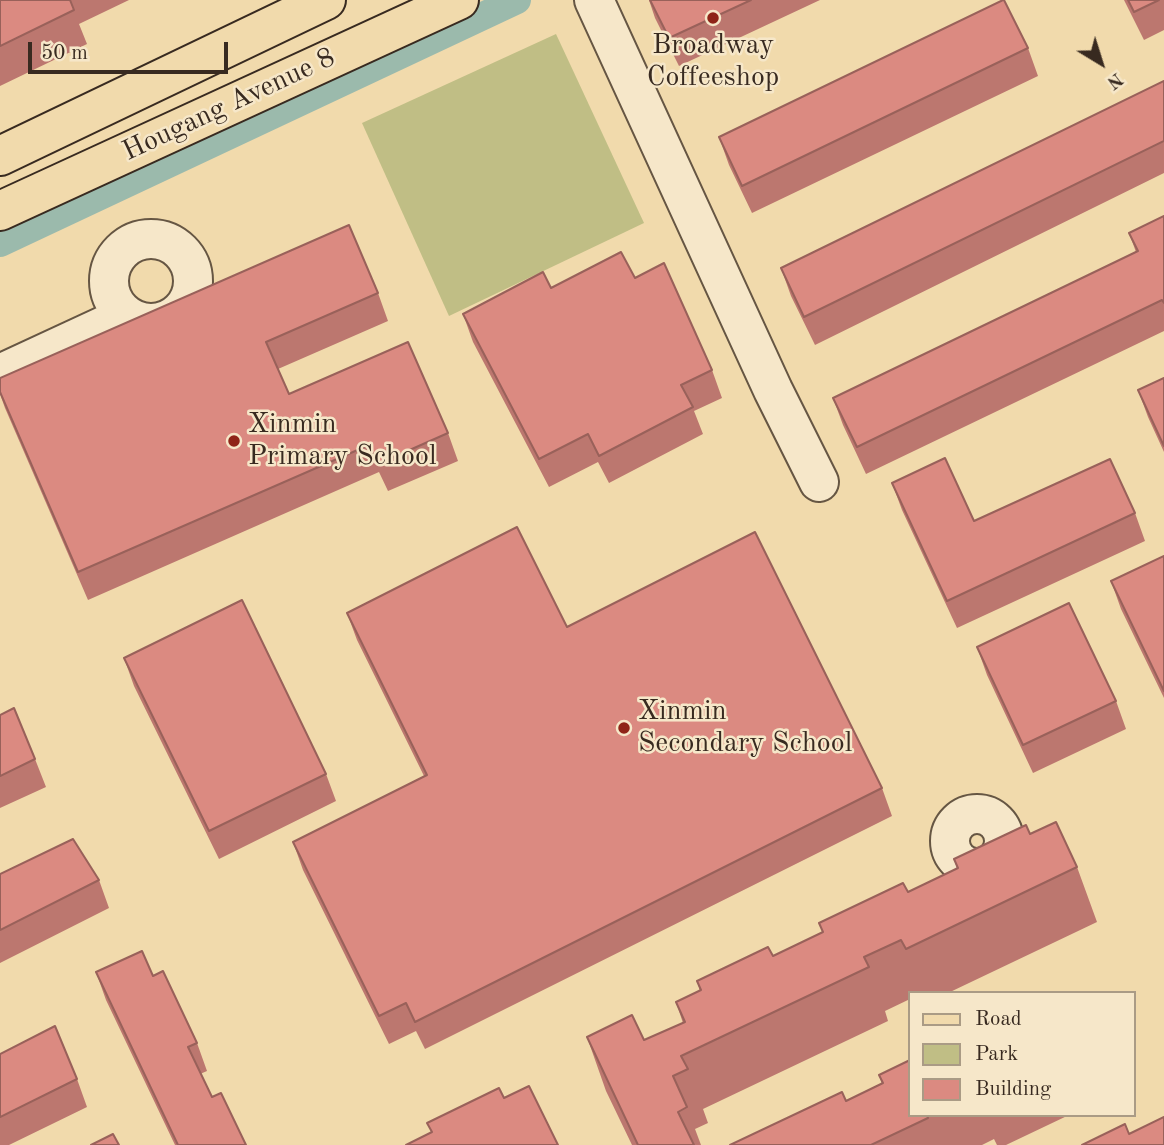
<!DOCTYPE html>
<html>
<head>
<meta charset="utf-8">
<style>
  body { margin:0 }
  #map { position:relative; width:1164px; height:1145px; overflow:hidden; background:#f1daac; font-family:"Old Standard TT",serif }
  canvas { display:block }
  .legend { position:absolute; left:908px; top:991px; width:228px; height:126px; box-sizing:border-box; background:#f6e7c9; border:2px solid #aa9b85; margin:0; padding:9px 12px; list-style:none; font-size:21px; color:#382a20 }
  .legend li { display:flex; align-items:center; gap:14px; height:35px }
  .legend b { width:35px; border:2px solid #aa9b85 }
  .north { position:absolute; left:1066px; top:28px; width:70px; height:70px; -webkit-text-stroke:5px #f6e7c9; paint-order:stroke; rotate:142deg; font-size:19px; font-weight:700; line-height:28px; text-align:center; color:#382a20 }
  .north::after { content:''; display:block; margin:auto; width:24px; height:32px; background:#382a20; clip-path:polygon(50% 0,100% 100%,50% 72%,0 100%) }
  .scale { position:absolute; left:28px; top:42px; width:200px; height:32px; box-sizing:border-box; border:4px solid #382a20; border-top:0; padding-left:9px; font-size:21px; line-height:24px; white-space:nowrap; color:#382a20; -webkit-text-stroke:5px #f6e7c9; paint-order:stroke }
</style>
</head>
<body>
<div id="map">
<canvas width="1164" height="1145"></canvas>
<ul class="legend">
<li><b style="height:9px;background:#f1daac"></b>Road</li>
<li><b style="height:19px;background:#c0be85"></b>Park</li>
<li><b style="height:19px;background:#db8a81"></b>Building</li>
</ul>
<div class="north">N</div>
<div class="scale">50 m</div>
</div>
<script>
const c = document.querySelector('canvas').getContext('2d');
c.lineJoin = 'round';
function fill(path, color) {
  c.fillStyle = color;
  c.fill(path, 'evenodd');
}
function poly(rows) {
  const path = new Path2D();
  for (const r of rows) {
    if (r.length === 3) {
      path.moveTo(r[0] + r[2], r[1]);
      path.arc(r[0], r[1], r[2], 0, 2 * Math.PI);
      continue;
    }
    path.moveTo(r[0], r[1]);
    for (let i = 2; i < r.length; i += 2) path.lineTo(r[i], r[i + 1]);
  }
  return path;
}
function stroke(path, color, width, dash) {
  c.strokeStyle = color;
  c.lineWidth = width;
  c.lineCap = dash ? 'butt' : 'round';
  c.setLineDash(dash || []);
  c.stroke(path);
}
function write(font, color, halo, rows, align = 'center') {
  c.font = font + ' "Old Standard TT",serif';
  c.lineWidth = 5;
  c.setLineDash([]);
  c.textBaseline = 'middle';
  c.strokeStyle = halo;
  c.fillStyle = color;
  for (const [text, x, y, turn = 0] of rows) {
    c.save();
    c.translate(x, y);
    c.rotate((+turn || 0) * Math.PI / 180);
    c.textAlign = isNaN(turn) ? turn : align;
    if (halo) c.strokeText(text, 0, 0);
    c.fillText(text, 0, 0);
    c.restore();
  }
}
fill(poly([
  [556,34,644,223,449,316,362,123]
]), '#c0be85');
stroke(poly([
  [0,243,517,0]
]), '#9bbaac', 28);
const minor = poly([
  [594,0,773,390,819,482],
  [151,281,42],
  [0,374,125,316],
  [977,841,27]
]);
const major = poly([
  [0,156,326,0],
  [0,211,459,0]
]);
stroke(minor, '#665643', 42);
stroke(major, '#382a20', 42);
stroke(minor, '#f6e7c9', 38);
stroke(major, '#f1daac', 38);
fill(poly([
  [0,0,129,0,79,24,87,44,0,86],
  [649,0,820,0,679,66,655,18],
  [1124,0,1164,0,1164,30,1144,40],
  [1028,48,1038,76,752,213,729,165,719,137],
  [1164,81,1164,173,815,345,791,296,781,268],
  [1164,216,1164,331,866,474,843,425,833,398,1136,252,1129,233],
  [635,278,712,370,722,398,694,411,703,434,609,483,598,462,549,487,473,342,463,314,551,288],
  [378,293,388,321,278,369,289,394,448,433,458,461,388,491,379,472,88,600,5,408,0,394,0,378],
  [1164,378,1164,452,1148,417,1138,390],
  [892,483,974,521,1135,513,1145,541,957,628,902,510],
  [1164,556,1164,698,1121,609,1111,581],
  [347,613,567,627,882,788,892,816,425,1049,416,1031,389,1044,303,870,293,842,424,776,357,640],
  [977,647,1116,701,1126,729,1033,773,987,675],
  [124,658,326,774,336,801,219,859,134,686],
  [0,715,35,759,46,787,0,808],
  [1030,834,1077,867,1097,922,948,993,910,993,910,999,885,1011,888,1021,703,1109,708,1123,695,1129,701,1145,632,1145,606,1091,587,1037,644,1040,683,1023,676,1002,700,991,697,981,773,956,823,933,819,923,908,892,957,869,954,859],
  [0,874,99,880,109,908,0,963],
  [96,972,153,976,197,1043,207,1071,200,1074,212,1097,246,1145,175,1145,106,1000],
  [0,1054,77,1079,87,1107,9,1145,0,1145],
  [879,1075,910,1115,1069,1115,1006,1145,997,1145,994,1139,982,1145,730,1145,846,1101,882,1084]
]), '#bc776f');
const building = poly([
  [0,0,70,0,74,10,0,46,0,0],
  [650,0,751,0,669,38,650,0],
  [1003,0,1004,0,1028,48,742,186,719,137,1003,0],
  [1128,0,1159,0,1134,12,1128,0],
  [1164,81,1164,141,804,317,781,268,1164,81],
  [1164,216,1164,303,1162,300,857,447,833,398,1138,251,1129,233,1164,216],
  [349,225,378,293,266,342,289,394,408,342,448,433,378,464,369,445,78,572,0,392,0,378,349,225],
  [621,252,635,278,664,263,712,370,681,385,693,407,599,456,588,434,539,459,463,314,543,272,551,288,621,252],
  [1164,378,1164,446,1138,390,1164,378],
  [945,458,974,521,1110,459,1135,513,947,601,892,483,945,458],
  [517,527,567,627,755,532,882,788,415,1022,406,1003,379,1016,293,842,427,775,347,613,517,527],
  [1164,556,1164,691,1111,581,1164,556],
  [242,600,326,774,209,831,124,658,242,600],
  [1069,603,1116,701,1023,745,977,647,1069,603],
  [14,708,35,759,0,776,0,715,14,708],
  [1056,822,1077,867,906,949,901,940,864,957,869,967,681,1056,688,1069,673,1076,687,1107,678,1112,694,1145,638,1145,587,1037,632,1015,644,1040,685,1022,676,1002,701,990,697,981,768,947,773,956,823,932,819,923,903,883,908,892,958,868,954,859,1026,825,1030,834,1056,822],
  [73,839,99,880,0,930,0,874,73,839],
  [142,951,153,976,163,971,197,1043,188,1047,212,1097,221,1093,246,1145,178,1145,96,972,142,951],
  [55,1026,77,1079,0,1117,0,1054,55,1026],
  [910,1060,910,1115,927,1115,928,1118,871,1145,730,1145,842,1092,846,1101,883,1083,879,1075,910,1060],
  [529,1086,558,1145,406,1145,432,1132,427,1123,499,1088,504,1098,529,1086],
  [1164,1117,1164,1145,1082,1145,1125,1124,1129,1134,1164,1117],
  [113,1134,119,1145,91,1145,113,1134]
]);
fill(building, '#db8a81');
stroke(building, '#99615a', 2);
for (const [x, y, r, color] of [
  [713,18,7,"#8f2418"],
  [234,441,7,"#8f2418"],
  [624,728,7,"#8f2418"]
]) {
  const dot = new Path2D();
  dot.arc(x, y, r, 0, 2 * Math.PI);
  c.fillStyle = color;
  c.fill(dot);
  stroke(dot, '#f6e7c9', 2.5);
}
write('28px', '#382a20', '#f6e7c9', [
  ["Broadway",713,46,"center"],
  ["Coffeeshop",713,78,"center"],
  ["Xinmin",248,425],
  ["Primary School",248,457],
  ["Xinmin",638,712],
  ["Secondary School",638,744]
], 'left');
write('28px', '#382a20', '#f6e7c9', [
  ["Hougang Avenue 8",229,105,-25]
]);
</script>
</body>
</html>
